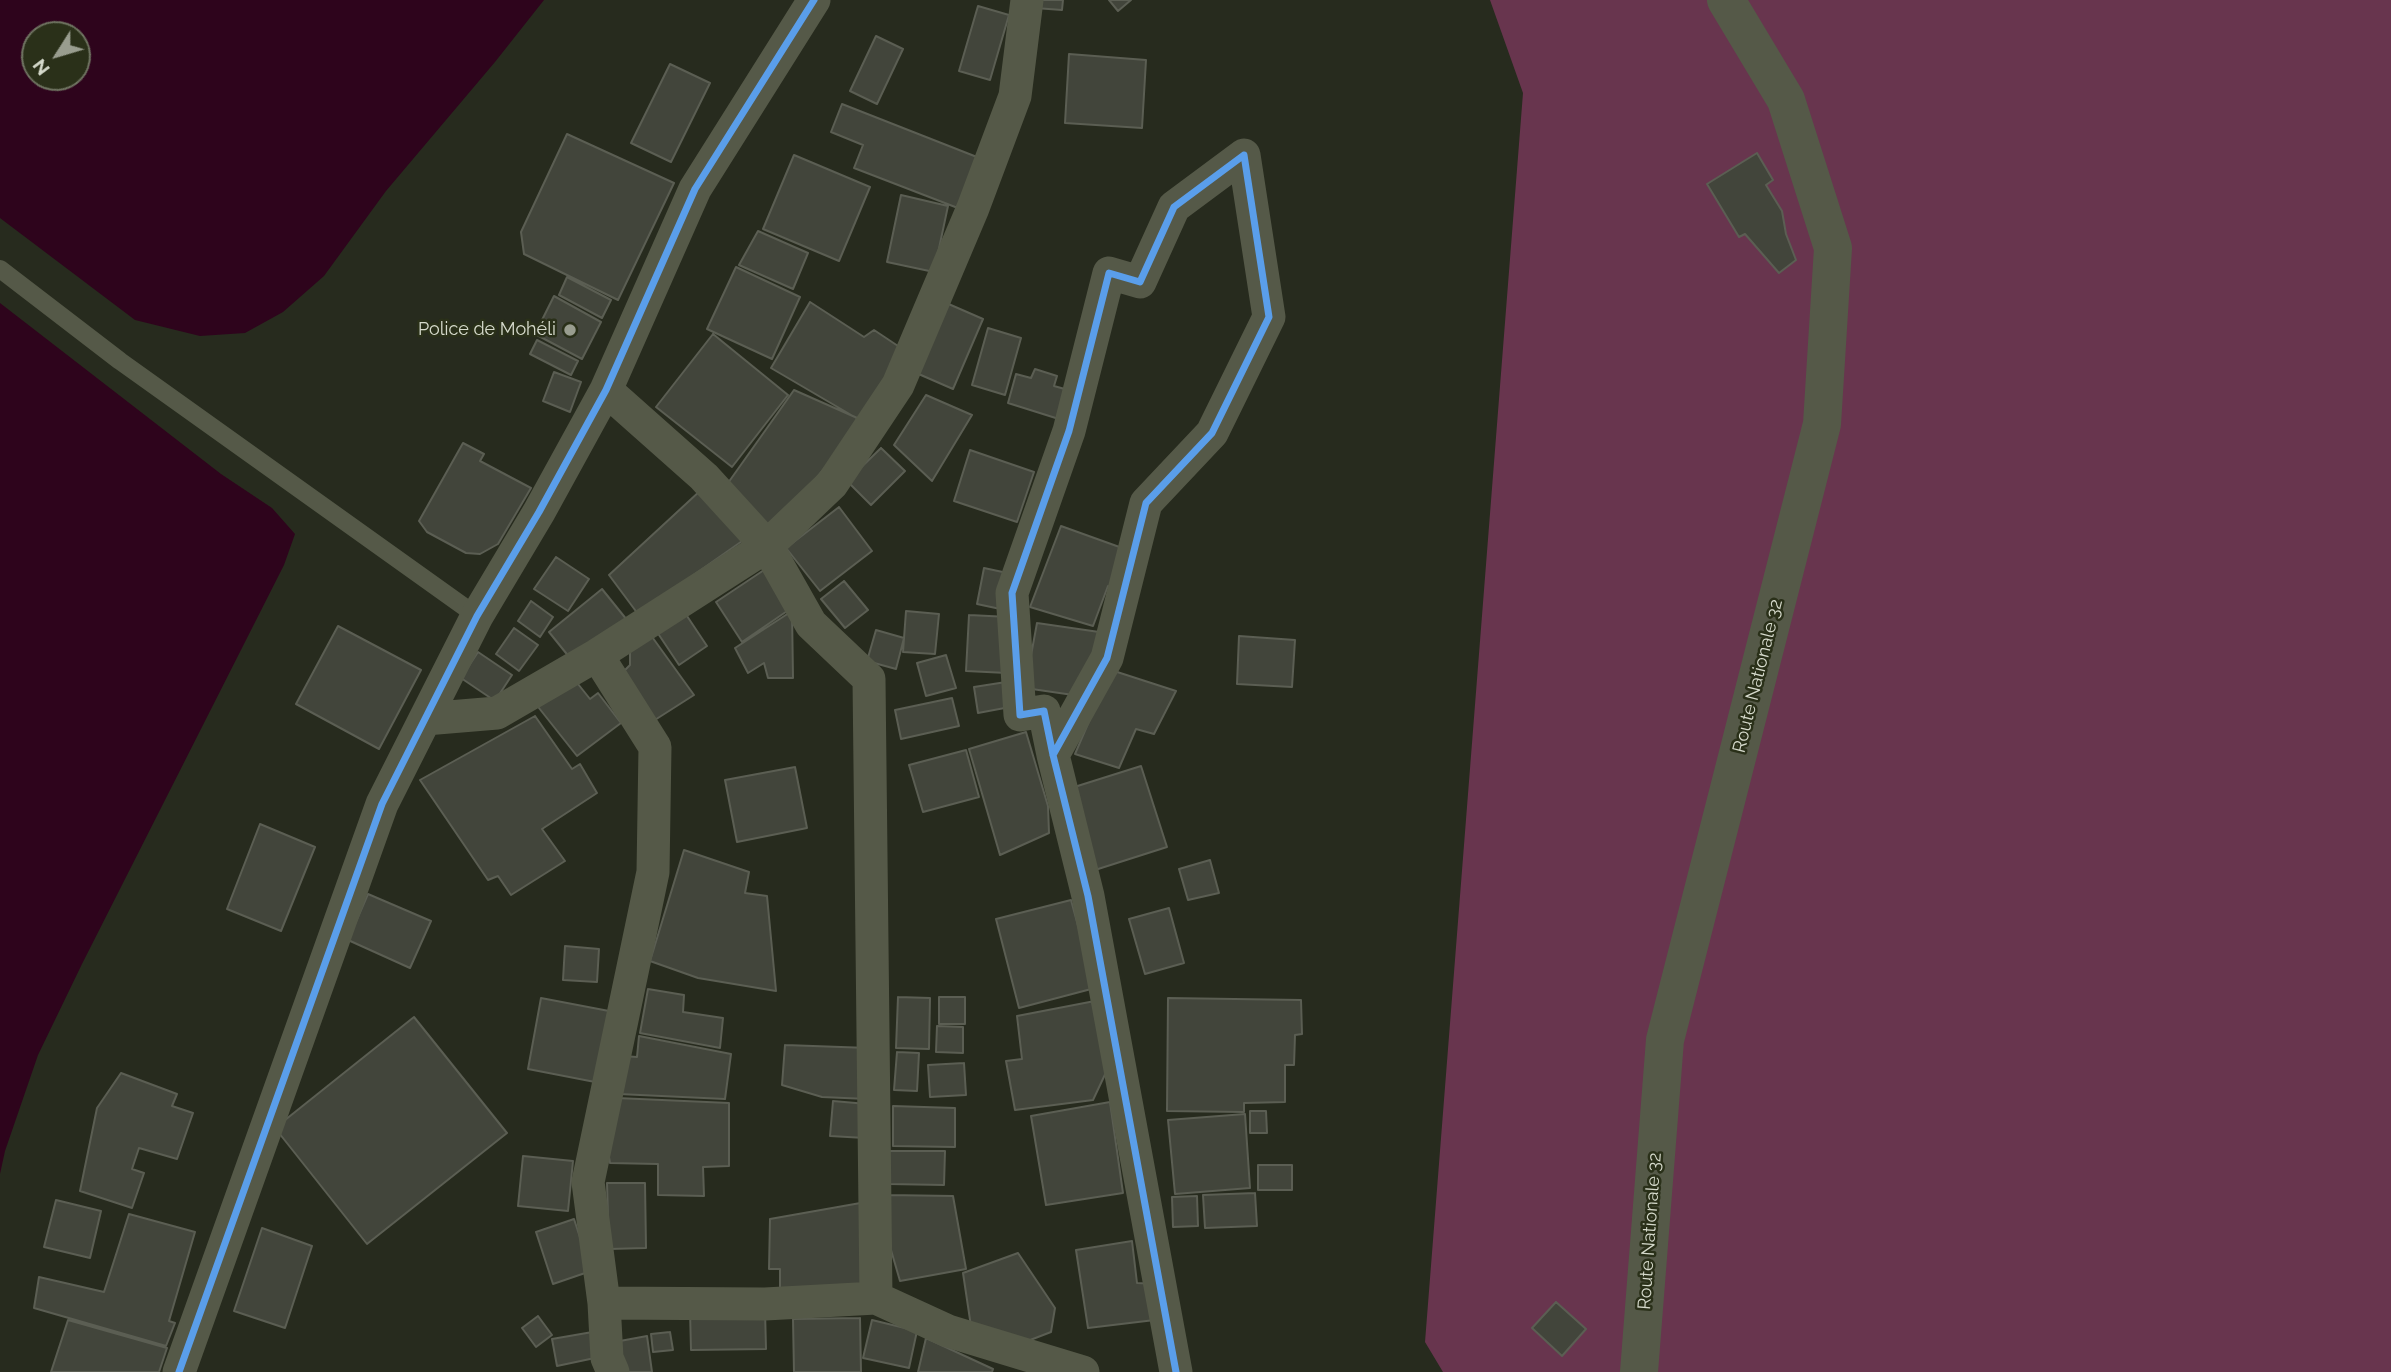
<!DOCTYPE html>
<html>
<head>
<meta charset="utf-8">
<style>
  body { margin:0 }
  #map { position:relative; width:2391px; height:1372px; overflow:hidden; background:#272b1e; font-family:Raleway,sans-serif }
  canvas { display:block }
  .north { position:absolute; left:21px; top:21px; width:70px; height:70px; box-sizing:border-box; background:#2a3019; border:2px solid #6f7461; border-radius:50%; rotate:233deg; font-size:19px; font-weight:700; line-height:28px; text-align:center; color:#d6dacc }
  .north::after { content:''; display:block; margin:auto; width:24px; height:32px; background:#999d8f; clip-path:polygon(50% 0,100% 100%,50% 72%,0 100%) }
</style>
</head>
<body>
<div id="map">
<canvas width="2391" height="1372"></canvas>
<div class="north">N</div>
</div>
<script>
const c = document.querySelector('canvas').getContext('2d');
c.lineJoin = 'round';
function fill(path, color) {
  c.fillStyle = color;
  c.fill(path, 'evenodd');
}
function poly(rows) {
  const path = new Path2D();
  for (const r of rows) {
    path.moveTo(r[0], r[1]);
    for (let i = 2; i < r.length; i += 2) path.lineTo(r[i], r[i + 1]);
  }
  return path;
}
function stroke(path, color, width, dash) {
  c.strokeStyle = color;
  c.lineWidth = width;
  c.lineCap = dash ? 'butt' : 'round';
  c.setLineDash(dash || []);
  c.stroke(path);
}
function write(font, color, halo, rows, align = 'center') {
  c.font = font + ' Raleway,sans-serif';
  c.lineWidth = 5;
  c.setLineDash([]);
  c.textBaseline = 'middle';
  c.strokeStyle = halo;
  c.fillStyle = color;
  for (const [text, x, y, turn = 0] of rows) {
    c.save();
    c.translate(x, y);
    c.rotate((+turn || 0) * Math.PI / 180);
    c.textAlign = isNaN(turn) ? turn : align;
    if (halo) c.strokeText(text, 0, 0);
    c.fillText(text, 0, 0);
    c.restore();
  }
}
fill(poly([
  [1490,0,2391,0,2391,1372,1443,1372,1425,1342,1523,93]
]), '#68354e');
fill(poly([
  [0,0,544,0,495,62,386,191,324,276,283,312,245,333,200,336,135,320,0,218],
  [77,35,77,77,35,77,35,35],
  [0,303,221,474,272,508,295,534,284,565,82,964,38,1055,5,1151,0,1174]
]), '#2e041c');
const building = poly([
  [1036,0,1063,0,1062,10,1035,8,1036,0],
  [1109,0,1131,0,1118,11,1109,0],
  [978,6,1009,15,990,80,959,71,978,6],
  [876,36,903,49,877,104,850,91,876,36],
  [1069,54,1146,60,1142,128,1065,123,1069,54],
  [670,64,710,83,671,162,631,143,670,64],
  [842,104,982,159,963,210,854,168,863,145,831,132,842,104],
  [567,134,674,183,618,300,524,254,521,232,567,134],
  [1757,153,1773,180,1766,185,1782,211,1786,234,1796,260,1779,273,1745,234,1739,237,1707,184,1757,153],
  [794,155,870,187,839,261,763,229,794,155],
  [901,195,948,206,934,272,887,262,901,195],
  [758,231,808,253,793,289,739,265,758,231],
  [736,267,800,297,772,359,707,329,736,267],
  [567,277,611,300,602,318,559,295,567,277],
  [554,296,601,322,582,359,535,334,554,296],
  [810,302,864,337,874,330,904,350,858,419,771,368,810,302],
  [944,302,983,319,953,389,914,372,944,302],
  [988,328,1021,338,1005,395,972,385,988,328],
  [713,334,788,395,732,467,656,407,713,334],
  [537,340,578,361,571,375,530,354,537,340],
  [1035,369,1057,376,1054,386,1072,391,1062,420,1008,403,1016,374,1031,378,1035,369],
  [554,372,581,382,570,412,543,401,554,372],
  [794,390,864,421,772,531,728,483,794,390],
  [926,395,972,415,932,481,894,445,926,395],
  [463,443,484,454,480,461,531,488,498,544,480,554,466,553,427,532,419,521,463,443],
  [881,448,905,471,871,505,847,481,881,448],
  [970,450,1034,472,1017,522,954,501,970,450],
  [701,490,745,539,638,614,609,575,701,490],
  [839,507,872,551,820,591,786,548,839,507],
  [1061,526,1125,549,1112,587,1108,586,1093,626,1030,607,1061,526],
  [556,557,589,579,568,611,534,589,556,557],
  [767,568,793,607,742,642,716,602,767,568],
  [984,568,1012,574,1005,610,977,604,984,568],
  [844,581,868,610,845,628,821,599,844,581],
  [602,589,627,620,574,663,549,632,602,589],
  [531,601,553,617,540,637,518,621,531,601],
  [792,611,793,678,768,678,764,663,748,673,735,648,792,611],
  [906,611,939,614,935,654,903,652,906,611],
  [685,613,707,646,679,665,657,632,685,613],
  [969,615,1009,617,1007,673,966,671,969,615],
  [1037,623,1106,633,1080,696,1025,688,1037,623],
  [338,626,421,670,379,749,296,704,338,626],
  [514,628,538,645,519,671,496,654,514,628],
  [876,630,904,638,896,669,867,661,876,630],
  [650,634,694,695,647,725,617,678,630,665,630,649,650,634],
  [1239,636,1295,640,1292,687,1237,684,1239,636],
  [478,652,512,675,495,701,461,678,478,652],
  [946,655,956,688,926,696,917,663,946,655],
  [1111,670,1176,691,1154,734,1136,729,1119,768,1075,754,1111,670],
  [570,674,590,699,598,693,621,723,577,756,535,703,570,674],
  [1006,682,1010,707,978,713,974,687,1006,682],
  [952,698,959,726,901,739,895,710,952,698],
  [535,716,572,769,580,764,597,793,542,829,565,861,511,895,498,876,488,880,420,780,535,716],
  [1026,732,1048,806,1049,833,1000,855,969,749,1026,732],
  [966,750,979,797,923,812,909,765,966,750],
  [1141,766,1167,847,1095,870,1068,789,1141,766],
  [795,767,807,828,737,842,725,780,795,767],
  [260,824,315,847,281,931,227,909,260,824],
  [684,850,749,872,745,893,767,896,776,991,698,978,650,961,684,850],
  [1210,860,1219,893,1188,900,1179,869,1210,860],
  [368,894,431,921,410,968,348,940,368,894],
  [1071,900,1095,988,1019,1008,996,919,1071,900],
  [1169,908,1184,963,1145,974,1129,919,1169,908],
  [565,946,599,949,597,982,563,980,565,946],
  [648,989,684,995,683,1012,723,1018,720,1048,640,1033,648,989],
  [898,997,930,998,929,1049,896,1048,898,997],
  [939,997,965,997,965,1024,939,1024,939,997],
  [541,998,609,1011,595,1082,528,1069,541,998],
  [1168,998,1301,1000,1302,1034,1295,1035,1294,1065,1285,1065,1285,1102,1244,1103,1244,1112,1167,1111,1168,998],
  [1100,1000,1109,1066,1093,1100,1015,1110,1006,1061,1022,1059,1017,1016,1100,1000],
  [414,1017,507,1133,367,1244,275,1128,414,1017],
  [937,1026,963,1027,963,1053,936,1052,937,1026],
  [639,1036,731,1054,725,1099,619,1094,623,1056,637,1057,639,1036],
  [785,1045,869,1048,867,1099,822,1097,782,1085,785,1045],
  [897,1052,919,1053,917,1091,894,1090,897,1052],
  [964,1063,966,1095,930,1097,928,1065,964,1063],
  [121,1073,177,1094,172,1106,193,1113,177,1159,139,1148,132,1169,144,1173,132,1208,80,1191,97,1108,121,1073],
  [617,1098,729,1103,729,1166,703,1167,704,1196,658,1195,658,1164,610,1163,607,1145,617,1098],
  [833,1101,867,1104,865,1138,830,1136,833,1101],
  [1110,1102,1123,1193,1046,1205,1031,1116,1110,1102],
  [893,1106,955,1108,955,1147,893,1146,893,1106],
  [1250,1111,1266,1111,1267,1133,1250,1133,1250,1111],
  [1245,1114,1250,1188,1175,1194,1168,1120,1245,1114],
  [889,1151,945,1151,944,1185,889,1184,889,1151],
  [523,1156,573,1161,568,1211,518,1206,523,1156],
  [1258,1165,1292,1165,1292,1190,1258,1190,1258,1165],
  [607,1183,645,1183,646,1248,609,1249,607,1183],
  [1255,1193,1257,1226,1205,1228,1203,1195,1255,1193],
  [887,1195,953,1196,966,1269,900,1281,891,1250,887,1195],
  [1197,1196,1198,1226,1173,1227,1172,1197,1197,1196],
  [56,1200,101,1211,90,1258,44,1247,56,1200],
  [866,1202,871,1292,780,1299,780,1269,769,1269,770,1219,866,1202],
  [129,1214,195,1232,169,1321,175,1323,166,1346,34,1308,39,1277,104,1292,129,1214],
  [574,1219,591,1271,553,1284,536,1232,574,1219],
  [262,1228,312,1246,285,1328,234,1311,262,1228],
  [1132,1241,1137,1283,1157,1284,1163,1319,1088,1328,1076,1250,1132,1241],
  [1018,1253,1055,1308,1051,1332,1025,1342,972,1333,963,1273,1018,1253],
  [1556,1302,1586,1329,1562,1356,1532,1328,1556,1302],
  [765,1310,766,1349,691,1350,690,1311,765,1310],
  [538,1316,552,1335,536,1347,522,1328,538,1316],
  [860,1318,861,1372,794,1372,793,1319,860,1318],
  [68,1320,167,1348,159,1372,51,1372,68,1320],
  [872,1320,917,1331,909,1368,863,1358,872,1320],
  [604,1330,609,1355,557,1366,552,1339,604,1330],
  [670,1332,673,1350,653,1352,651,1334,670,1332],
  [647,1336,652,1372,624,1372,620,1341,647,1336],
  [926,1338,993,1369,992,1372,918,1372,926,1338]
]);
fill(building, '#42453b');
stroke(building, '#5b5e53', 2);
stroke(poly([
  [0,269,120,361,477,616]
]), '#555948', 18);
stroke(poly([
  [606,390,704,477,767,546,811,624,869,679,876,1298],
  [597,655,655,747,653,872,588,1182,604,1303,607,1358,613,1372],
  [425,719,497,713,597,655,767,546,832,484,898,385,973,208,1015,96,1027,0],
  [1053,755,1107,658,1146,503,1212,433,1269,317,1244,155,1174,207,1140,282,1109,273,1069,431,1012,593,1020,715,1044,711,1053,755,1088,896,1176,1372],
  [604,1303,765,1304,876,1298,948,1331,1083,1372],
  [179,1372,382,804,477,616,539,512,606,390,695,189,814,0]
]), '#555948', 33);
stroke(poly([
  [1639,1372,1665,1040,1822,424,1833,248,1786,100,1726,0]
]), '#555948', 38);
stroke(poly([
  [1053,755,1107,658,1146,503,1212,433,1269,317,1244,155,1174,207,1140,282,1109,273,1069,431,1012,593,1020,715,1044,711,1053,755,1088,896,1176,1372],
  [179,1372,382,804,477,616,539,512,606,390,695,189,814,0]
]), '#5a9eea', 7);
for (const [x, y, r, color] of [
  [570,330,7,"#999d8f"]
]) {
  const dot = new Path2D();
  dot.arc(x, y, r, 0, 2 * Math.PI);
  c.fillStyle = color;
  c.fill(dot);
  stroke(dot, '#2a3019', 2.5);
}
write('18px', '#d6dacc', '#2a3019', [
  ["Police de Mohéli",556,330]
], 'right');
write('18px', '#d6dacc', '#2a3019', [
  ["Route Nationale 32",1758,676,-76],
  ["Route Nationale 32",1650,1231,-86]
]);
</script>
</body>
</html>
